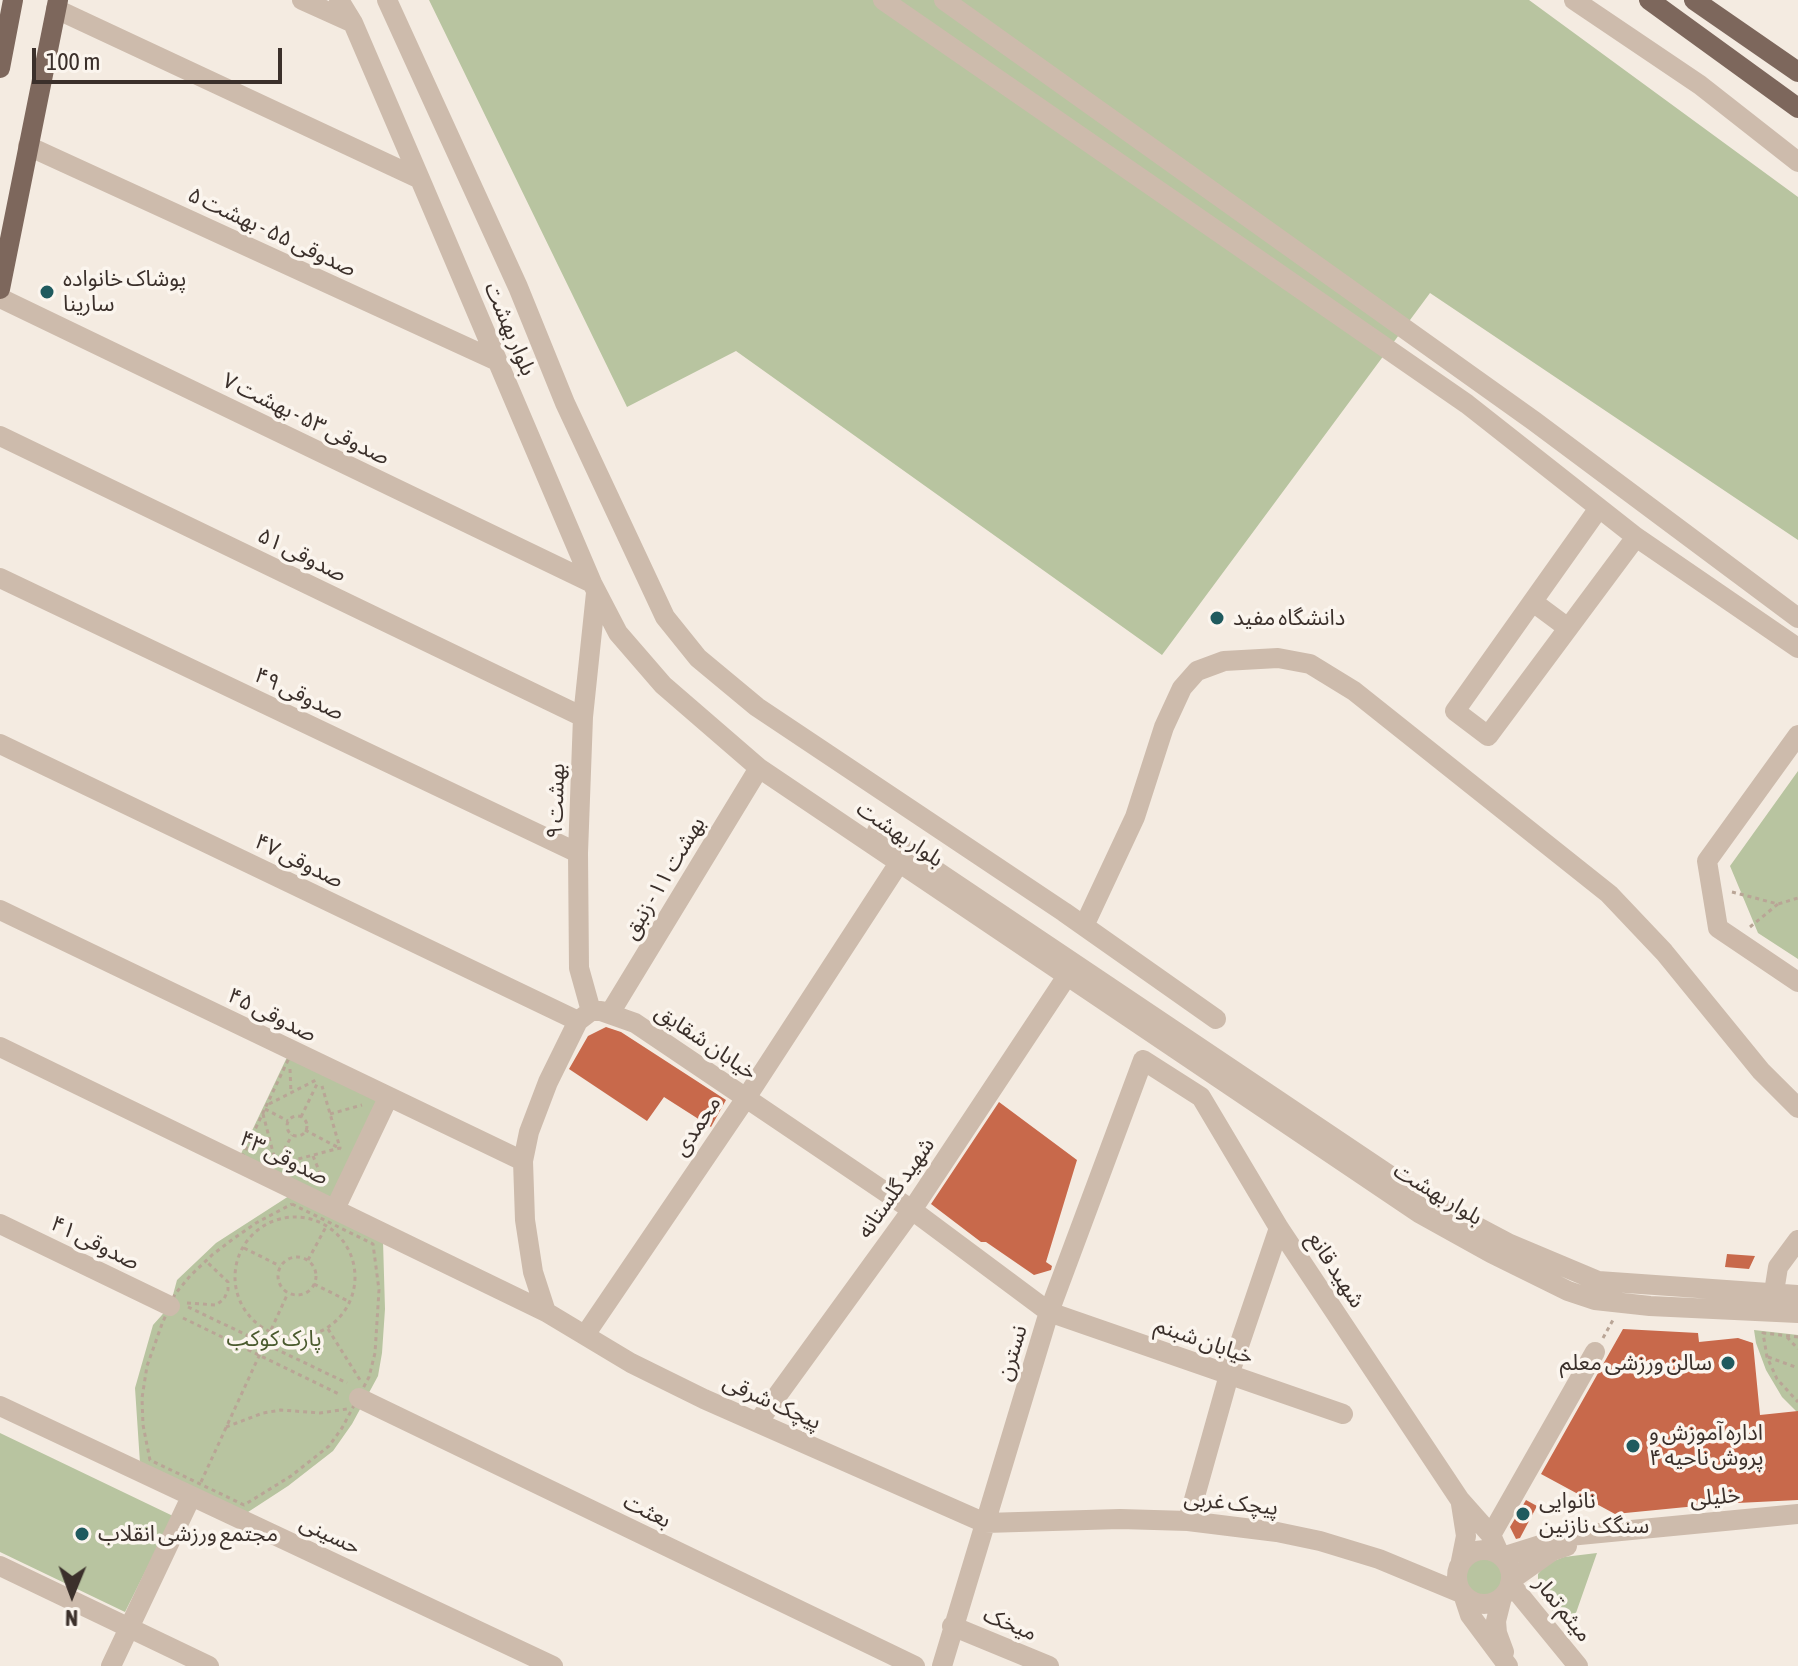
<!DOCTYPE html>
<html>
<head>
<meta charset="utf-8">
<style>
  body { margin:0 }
  #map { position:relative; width:1798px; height:1666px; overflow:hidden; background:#f4ebe1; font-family:"Asap Condensed",sans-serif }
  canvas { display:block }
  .north { position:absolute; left:32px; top:1554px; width:80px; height:80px; -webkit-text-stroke:6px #fbf5ee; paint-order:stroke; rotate:181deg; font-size:22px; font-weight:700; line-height:32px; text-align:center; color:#3b302b }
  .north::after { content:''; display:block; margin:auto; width:28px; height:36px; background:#3b302b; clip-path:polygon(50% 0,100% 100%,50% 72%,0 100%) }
  .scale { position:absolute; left:32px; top:48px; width:250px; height:36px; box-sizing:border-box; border:4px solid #3b302b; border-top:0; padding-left:10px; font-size:24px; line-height:28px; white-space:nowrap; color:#3b302b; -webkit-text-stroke:6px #fbf5ee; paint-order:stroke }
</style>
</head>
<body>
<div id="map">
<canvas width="1798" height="1666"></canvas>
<div class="north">N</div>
<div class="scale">100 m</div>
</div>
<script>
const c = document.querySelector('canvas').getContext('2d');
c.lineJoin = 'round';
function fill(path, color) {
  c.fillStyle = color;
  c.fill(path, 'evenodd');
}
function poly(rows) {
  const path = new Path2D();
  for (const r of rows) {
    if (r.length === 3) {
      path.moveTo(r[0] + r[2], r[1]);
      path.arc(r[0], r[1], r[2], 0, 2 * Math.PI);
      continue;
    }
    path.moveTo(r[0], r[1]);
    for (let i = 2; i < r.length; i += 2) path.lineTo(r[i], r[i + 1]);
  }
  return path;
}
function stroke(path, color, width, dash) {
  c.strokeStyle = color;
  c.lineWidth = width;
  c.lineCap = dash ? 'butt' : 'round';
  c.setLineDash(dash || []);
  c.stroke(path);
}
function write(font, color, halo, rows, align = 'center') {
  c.font = font + ' "Asap Condensed","Noto Sans Arabic",sans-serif';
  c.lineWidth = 7;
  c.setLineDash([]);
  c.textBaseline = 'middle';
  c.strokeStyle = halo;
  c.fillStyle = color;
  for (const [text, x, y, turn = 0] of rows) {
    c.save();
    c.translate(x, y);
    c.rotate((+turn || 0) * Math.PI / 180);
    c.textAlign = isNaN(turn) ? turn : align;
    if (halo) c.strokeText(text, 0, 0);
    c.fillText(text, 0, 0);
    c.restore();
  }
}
fill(poly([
  [429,0,1529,0,1798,197,1798,540,1430,293,1162,655,736,351,627,407],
  [1798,771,1798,959,1758,933,1730,866],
  [289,1053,384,1099,333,1205,238,1160],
  [289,1196,383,1241,385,1309,382,1353,378,1376,352,1424,333,1451,288,1486,245,1514,140,1463,135,1388,153,1325,170,1306,177,1280,216,1243],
  [1754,1330,1798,1335,1798,1413,1782,1397,1766,1370,1756,1343],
  [0,1433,173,1516,125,1612,0,1552],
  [1597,1553,1570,1630,1542,1599,1538,1586,1538,1574,1546,1564,1564,1557],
  [1483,1577,19]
]), '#b8c4a0');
fill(poly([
  [606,1027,621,1032,726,1100,711,1127,664,1097,647,1121,569,1069,588,1036],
  [999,1102,1077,1160,1046,1262,1052,1266,1051,1270,1034,1275,986,1242,981,1242,931,1204],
  [1727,1254,1755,1256,1749,1269,1725,1267],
  [1623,1329,1698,1333,1699,1342,1738,1338,1753,1343,1760,1415,1798,1411,1798,1500,1717,1504,1615,1514,1541,1474],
  [1526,1500,1537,1506,1520,1538,1516,1539,1510,1527]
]), '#c8694b');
stroke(poly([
  [1732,892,1778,904,1798,898],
  [1750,927,1778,904],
  [290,1056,382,1100,333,1203,241,1159,290,1056],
  [290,1069,291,1093],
  [269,1104,316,1080],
  [265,1109,288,1121],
  [263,1114,275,1160],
  [330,1114,362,1105],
  [297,1126,10],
  [301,1117,317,1084],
  [305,1130,341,1149],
  [313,1156,325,1185],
  [283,1163,340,1148,322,1086],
  [277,1164,292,1135],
  [292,1204,373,1244,379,1290,375,1353,369,1377,342,1428,329,1446,291,1476,244,1505,150,1460,143,1425,142,1398,147,1366,162,1324,175,1294,190,1276,212,1255,233,1239,256,1223,292,1204],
  [295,1277,60],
  [244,1248,280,1266],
  [297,1276,19],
  [308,1260,327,1225],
  [314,1284,350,1302],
  [187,1303,216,1305,224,1299,228,1290,228,1282,206,1261],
  [188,1307,347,1383],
  [183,1318,341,1395],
  [328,1329,360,1380],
  [1787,1337,1798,1349],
  [1798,1337,1763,1333,1767,1357,1777,1379,1798,1402],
  [1603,1338,1613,1320],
  [1768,1357,1798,1368],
  [226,1427,263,1413,281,1410,320,1413,347,1409],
  [201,1482,288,1293]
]), '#b9a596', 3, [4, 4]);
stroke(poly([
  [302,0,353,23],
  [339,0,353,23,420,179,592,583,618,633,663,685,759,768,1419,1213,1491,1253,1568,1291,1595,1300,1650,1306,1798,1313],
  [387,0,518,287,565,403,665,617,698,658,757,707,1064,912,1216,1019],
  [883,0,1467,404,1636,537,1798,648],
  [944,0,1534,421,1798,618],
  [1574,0,1700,85,1798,162],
  [56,9,420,179],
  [28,146,497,361],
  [0,298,592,583],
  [0,436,583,717],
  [1599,508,1455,711,1488,736,1636,537],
  [0,578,578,853],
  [1533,602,1568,628],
  [1798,735,1707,861,1718,928,1798,982],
  [0,744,578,1021],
  [877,831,1425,1199,1510,1244,1598,1281,1798,1295],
  [0,910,523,1161],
  [1084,926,1135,817,1164,727,1182,688,1197,671,1224,661,1278,658,1310,664,1354,691,1609,894,1664,952,1761,1071,1798,1108],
  [591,1011,579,968,578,853,583,717,596,593],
  [610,1013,759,768],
  [0,1047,546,1312,631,1363,704,1399,985,1523,1120,1519,1188,1521,1277,1532,1320,1541,1379,1559,1461,1593],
  [1143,1060,1201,1097,1279,1228,1460,1500,1491,1535,1500,1555],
  [335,1209,388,1098],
  [0,1224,170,1306],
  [1774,1292,1778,1267,1798,1240],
  [546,1312,533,1272,525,1220,523,1161,529,1132,548,1082,578,1021,591,1011,601,1011,635,1023,912,1210,1049,1312,1343,1414],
  [585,1335,746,1098,899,863],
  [359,1398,915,1666],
  [0,1406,553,1666],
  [758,1422,912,1210,1067,976],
  [1461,1504,1466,1536,1461,1561],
  [1188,1521,1229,1375,1279,1228],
  [1491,1535,1595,1352],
  [1484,1577,27],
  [1502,1557,1569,1536,1798,1514],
  [0,1566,209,1666],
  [1511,1580,1552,1551,1567,1546],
  [1510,1583,1578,1666],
  [1463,1594,1470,1615,1508,1666],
  [1502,1597,1496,1621,1497,1633,1504,1652],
  [952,1626,1049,1666],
  [111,1666,191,1497],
  [942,1666,1049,1312,1143,1060]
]), '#cdbbac', 20);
stroke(poly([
  [1649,0,1798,108],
  [1694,0,1798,72],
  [0,68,13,0],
  [0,289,58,0]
]), '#7d675c', 20);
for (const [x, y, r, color] of [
  [47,292,8,"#1f5a5e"],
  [1217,618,8,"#1f5a5e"],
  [1728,1363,8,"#1f5a5e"],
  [1633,1446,8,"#1f5a5e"],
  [1523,1514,8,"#1f5a5e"],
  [82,1534,8,"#1f5a5e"]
]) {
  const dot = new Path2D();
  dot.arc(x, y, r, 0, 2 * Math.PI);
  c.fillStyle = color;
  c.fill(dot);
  stroke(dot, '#fbf5ee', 3);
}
write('22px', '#3b302b', '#fbf5ee', [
  ["صدوقی ۵۵ - بهشت ۵",272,232,25],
  ["بلوار بهشت",510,329,67],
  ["صدوقی ۵۳ - بهشت ۷",306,419,26],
  ["صدوقی ۵۱",302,555,26],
  ["صدوقی ۴۹",299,694,25],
  ["بهشت ۹",556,801,-88],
  ["بلوار بهشت",900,834,34],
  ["صدوقی ۴۷",299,861,26],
  ["بهشت ۱۱ - زنبق",664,878,-59],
  ["صدوقی ۴۵",272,1015,26],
  ["خیابان شقایق",706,1042,34],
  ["محمدی",697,1126,-56],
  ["صدوقی ۴۳",284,1158,26],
  ["شهید گلستانه",896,1188,-55],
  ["بلوار بهشت",1438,1194,31],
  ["صدوقی ۴۱",95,1243,26],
  ["شهید قانع",1336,1270,57],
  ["خیابان شبنم",1204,1341,19],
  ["نسترن",1012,1353,-73],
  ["پیچک شرقی",772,1402,24],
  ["خلیلی",1715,1497,-5],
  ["پیچک غربی",1231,1503,6],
  ["بعثت",647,1511,26],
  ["حسینی",330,1535,25],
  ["میثم تمار",1563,1609,51],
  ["میخک",1010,1624,22]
]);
write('22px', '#3b302b', '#fbf5ee', [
  ["پوشاک خانواده",63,279],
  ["سارینا",63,304],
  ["دانشگاه مفید",1233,618],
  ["سالن ورزشی معلم",1712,1363,"right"],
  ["اداره آموزش و",1649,1433],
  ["پروش ناحیه ۴",1649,1458],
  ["نانوایی",1539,1501],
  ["سنگک نازنین",1539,1526],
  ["مجتمع ورزشی انقلاب",98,1534]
], 'left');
write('22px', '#4a5a2e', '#fbf5ee', [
  ["پارک کوکب",274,1339]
]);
</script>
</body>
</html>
